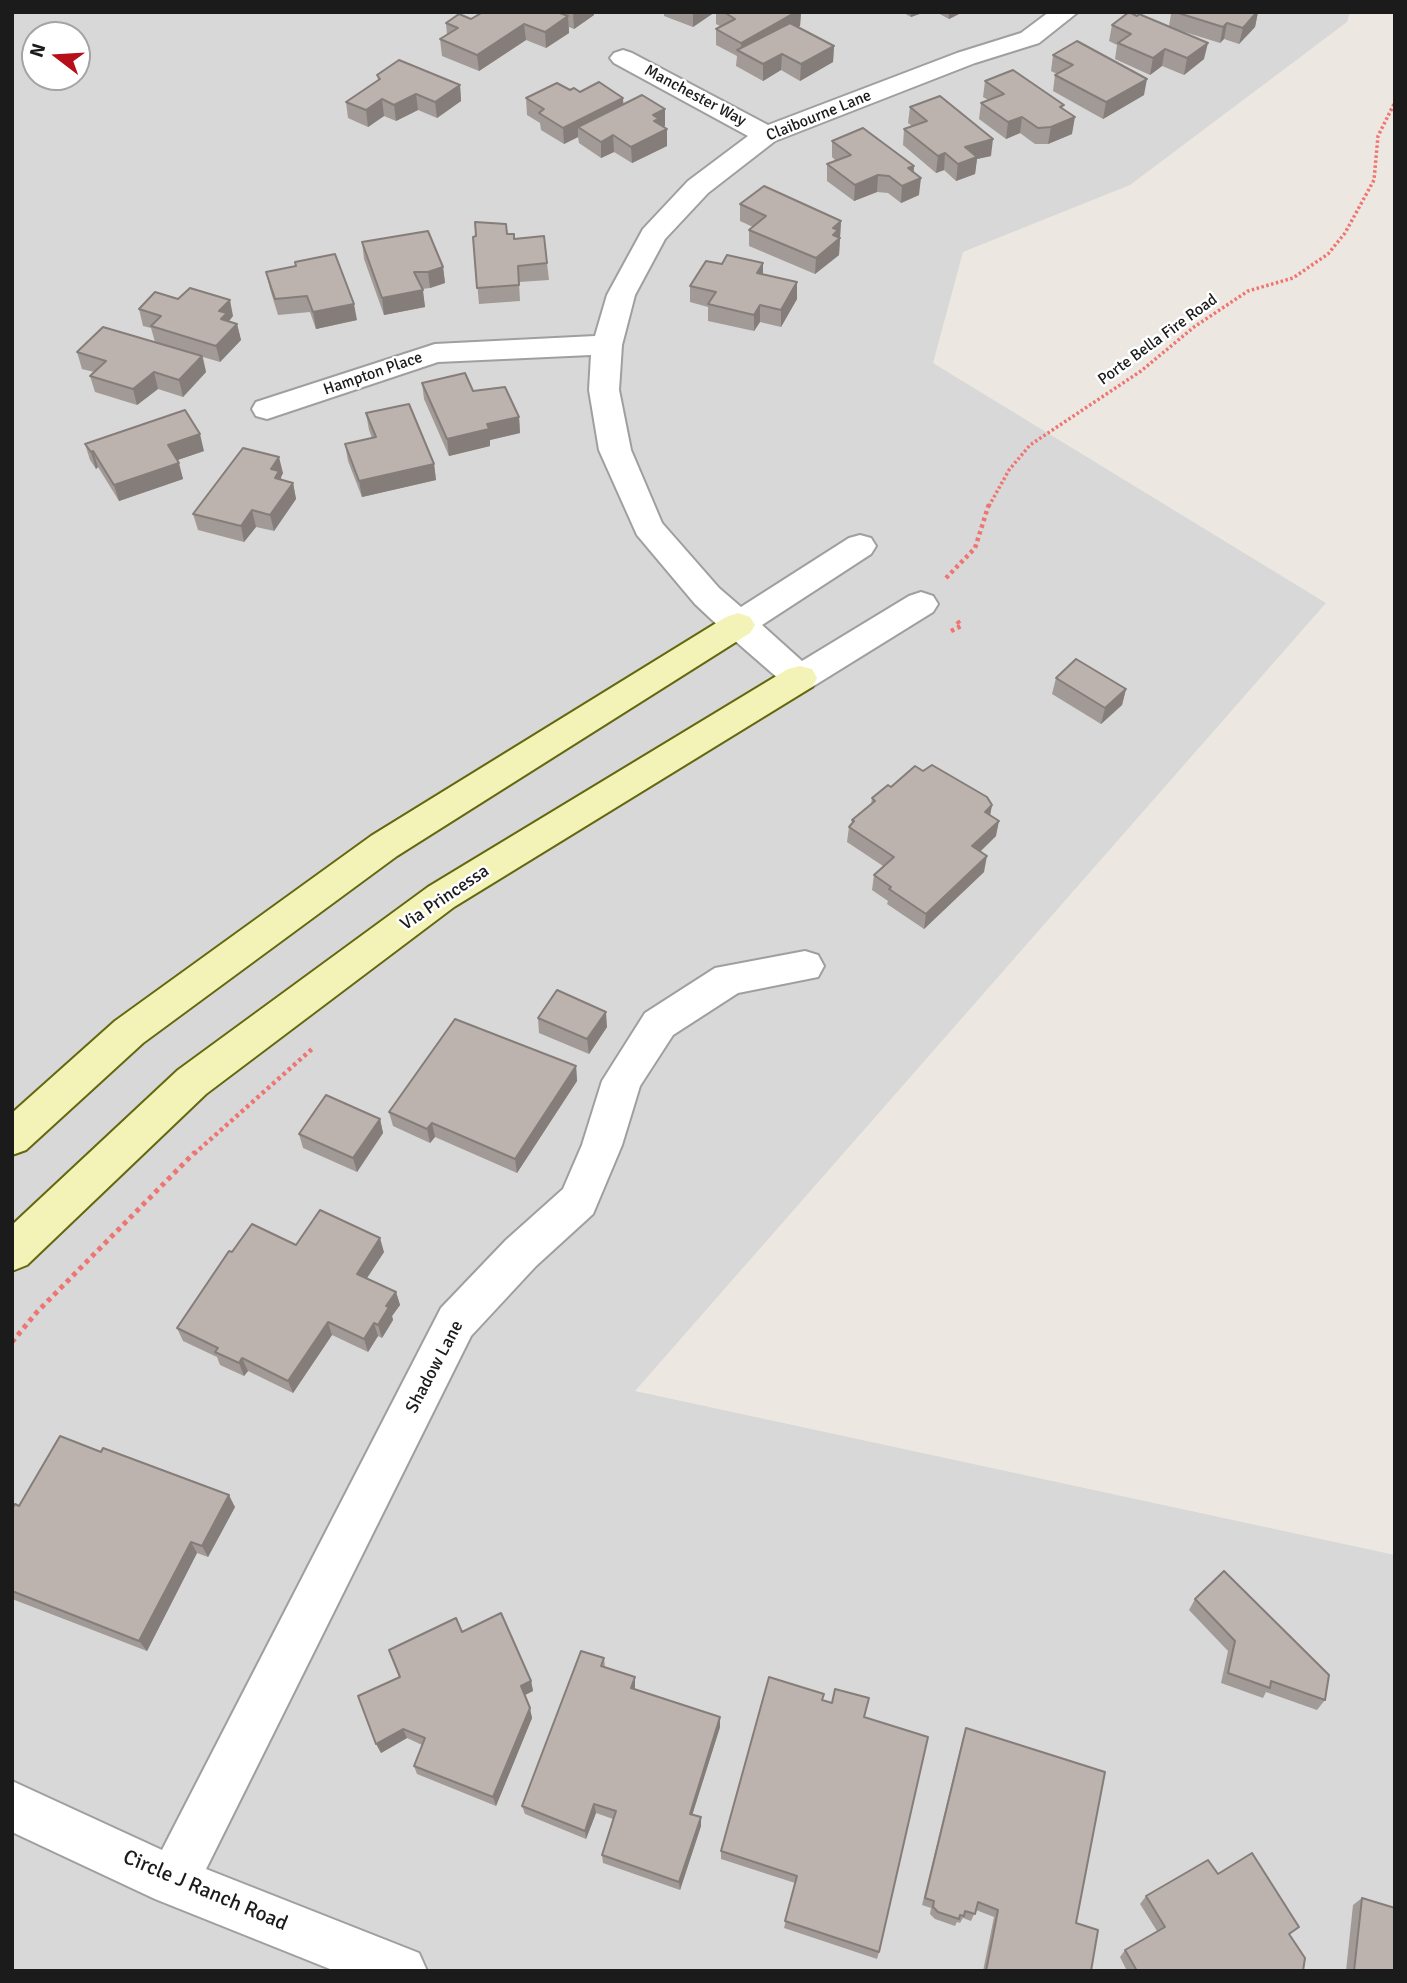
<!DOCTYPE html>
<html>
<head>
<meta charset="utf-8">
<style>
  body { margin:0 }
  #map { position:relative; width:1407px; height:1983px; overflow:hidden; background:#ece8e1; font-family:Signika,sans-serif }
  canvas { display:block }
  .frame { position:absolute; inset:0; border:14px solid #1b1b1b; pointer-events:none }
  .north { position:absolute; left:21px; top:21px; width:70px; height:70px; box-sizing:border-box; background:#fff; border:2px solid #a4a4a4; border-radius:50%; rotate:287deg; font-size:19px; font-weight:700; line-height:28px; text-align:center; color:#1b1b1b }
  .north::after { content:''; display:block; margin:auto; width:24px; height:32px; background:#b70f1a; clip-path:polygon(50% 0,100% 100%,50% 72%,0 100%) }
</style>
</head>
<body>
<div id="map">
<canvas width="1407" height="1983"></canvas>
<div class="frame"></div>
<div class="north">N</div>
</div>
<script>
const c = document.querySelector('canvas').getContext('2d');
c.lineJoin = 'round';
function fill(path, color) {
  c.fillStyle = color;
  c.fill(path, 'evenodd');
}
function poly(rows) {
  const path = new Path2D();
  for (const r of rows) {
    path.moveTo(r[0], r[1]);
    for (let i = 2; i < r.length; i += 2) path.lineTo(r[i], r[i + 1]);
  }
  return path;
}
function stroke(path, color, width, dash) {
  c.strokeStyle = color;
  c.lineWidth = width;
  c.lineCap = dash ? 'butt' : 'round';
  c.setLineDash(dash || []);
  c.stroke(path);
}
function write(font, color, halo, rows, align = 'center') {
  c.font = font + ' Signika,sans-serif';
  c.lineWidth = 5;
  c.setLineDash([]);
  c.textBaseline = 'middle';
  c.strokeStyle = halo;
  c.fillStyle = color;
  for (const [text, x, y, turn = 0] of rows) {
    c.save();
    c.translate(x, y);
    c.rotate((+turn || 0) * Math.PI / 180);
    c.textAlign = isNaN(turn) ? turn : align;
    if (halo) c.strokeText(text, 0, 0);
    c.fillText(text, 0, 0);
    c.restore();
  }
}
fill(poly([
  [12,12,1350,12,1347,22,1130,185,963,252,933,363,1326,603,635,1391,1395,1555,1395,1971,12,1971],
  [35,35,77,35,77,77,35,77]
]), '#d9d8d8');
const street = poly([
  [1049,12,1078,12,1039,43,975,63,775,141,708,193,665,239,635,295,622,345,619,390,631,450,662,523,719,588,741,607,849,538,860,535,871,538,876,546,871,554,762,625,802,661,909,596,921,592,933,596,938,604,933,612,812,687,800,690,788,687,726,633,695,604,637,535,599,450,589,390,591,355,438,362,267,419,256,416,252,409,256,402,435,344,595,336,607,295,643,229,688,181,748,136,614,63,610,58,614,53,623,50,632,53,768,125,957,53,1021,33,1049,12],
  [805,951,818,955,824,966,818,977,738,993,673,1035,640,1086,622,1145,593,1214,536,1266,471,1336,206,1869,419,1953,427,1971,335,1971,155,1899,12,1832,12,1781,162,1850,441,1308,506,1240,563,1189,582,1145,602,1081,645,1013,715,968,805,951]
]);
const secondary = poly([
  [738,613,750,617,755,625,750,633,397,856,143,1043,26,1150,12,1155,12,1113,115,1021,371,836,726,617,738,613],
  [800,666,812,669,817,678,812,687,454,907,206,1094,27,1265,12,1271,12,1225,178,1070,428,887,788,669,800,666]
]);
stroke(street, '#9f9f9f', 4);
stroke(secondary, '#63670d', 4);
stroke(poly([
  [989,506,1009,470,1030,445,1141,371,1194,327,1248,291,1293,278,1328,254,1345,233,1374,180,1378,136,1395,102]
]), '#ee7570', 3.5, [2.5, 2.5]);
stroke(poly([
  [946,578,975,548,989,504],
  [951,631,961,626,956,619],
  [194,1154,312,1049]
]), '#ee7570', 4.5, [3.5, 3.5]);
stroke(poly([
  [12,1342,37,1312,195,1152]
]), '#ee7570', 5, [4.5, 4.5]);
fill(street, '#fff');
fill(secondary, '#f4f3b7');
fill(poly([
  [483,12,594,12,594,15,574,29,569,27,569,33,546,48,526,40,479,71,442,56,440,39,447,35,446,23,471,19],
  [664,12,715,12,693,27,664,16],
  [716,12,801,12,800,26,797,27,834,46,833,62,800,81,781,70,763,81,736,66,737,56,716,45,716,29,720,26,716,24],
  [902,12,925,12,911,17],
  [936,12,963,12,949,19],
  [1164,12,1258,12,1255,27,1239,44,1224,39,1220,43,1178,30,1204,59,1184,75,1162,66,1150,75,1115,59,1117,45,1109,41,1112,25,1169,26,1171,14],
  [1053,55,1144,95,1103,119,1053,91,1055,75,1057,74,1051,71],
  [377,75,460,85,461,101,437,118,418,110,396,121,384,116,368,127,348,118,346,102,378,80],
  [985,81,1063,109,1072,134,1048,144,1035,144,1020,133,1006,139,979,119,981,103,988,100,983,97],
  [570,90,624,104,665,109,665,126,663,127,667,129,667,146,632,163,614,152,601,158,579,143,578,137,564,144,541,130,540,123,527,115,526,98],
  [910,107,991,156,977,159,975,174,956,181,944,170,936,173,903,145,904,129,912,126,908,123],
  [832,141,914,166,913,173,919,195,901,203,888,193,877,192,854,201,827,181,827,164,836,161,832,157],
  [740,204,841,221,839,255,815,274,749,246,749,230,753,227,740,221],
  [507,234,547,263,549,280,519,282,520,301,479,304,473,237],
  [362,242,443,267,445,283,430,288,422,289,425,307,384,315,364,259],
  [295,262,357,320,316,329,310,312,278,315,270,289,266,272,295,266],
  [763,275,797,282,797,299,781,327,760,322,754,331,708,321,708,307,690,302,690,286],
  [139,309,233,316,229,321,237,324,241,340,220,362,203,357,206,372,183,397,158,389,137,405,95,392,90,376,94,372,82,369,77,352,155,342,151,328,143,326],
  [422,383,473,391,519,417,520,433,490,440,490,446,449,456,424,399],
  [366,413,434,464,436,480,362,497,348,461,345,444,372,438,369,430],
  [85,444,204,451,177,460,183,479,119,501,98,467,96,469,90,460],
  [283,473,281,477,281,480,293,483,296,499,274,531,256,527,244,542,198,530,193,514],
  [1056,678,1126,689,1122,705,1101,724,1052,694],
  [923,771,992,805,990,815,996,836,980,852,984,872,924,929,887,904,888,901,872,890,874,875,883,866,847,842,849,827,852,823,852,820,871,804,872,798],
  [538,1018,607,1027,589,1054,539,1033],
  [576,1066,577,1081,517,1173,435,1137,430,1143,393,1126,389,1112],
  [380,1119,383,1133,357,1172,303,1148,299,1134],
  [296,1245,384,1252,367,1278,396,1292,400,1305,392,1316,393,1320,382,1338,378,1336,368,1352,332,1335,293,1393,248,1371,244,1376,220,1365,217,1357,183,1341,177,1328,232,1252],
  [235,1507,208,1557,197,1553,147,1651,12,1599,12,1509],
  [1195,1599,1325,1700,1317,1710,1266,1692,1263,1698,1221,1683,1228,1651,1189,1610],
  [462,1632,531,1681,533,1691,525,1695,532,1718,496,1806,417,1774,414,1766,422,1745,407,1738,381,1753,400,1677],
  [604,1658,605,1667,635,1677,635,1689,720,1717,720,1727,692,1815,701,1826,680,1890,603,1863,602,1855,613,1819,596,1813,586,1839,525,1814,522,1806],
  [823,1700,865,1717,879,1952,877,1959,784,1928,795,1883,721,1859,721,1851],
  [966,1728,1076,1923,1091,1971,983,1971,994,1917,976,1910,971,1921,963,1918,960,1923,957,1922,955,1926,935,1919,930,1914,931,1908,922,1905,963,1737],
  [1218,1874,1290,1935,1303,1971,1127,1971,1120,1957,1125,1950,1157,1931,1140,1904,1146,1896],
  [1362,1898,1395,1971,1346,1971,1353,1905]
]), '#a29a96');
fill(poly([
  [574,12,594,12,594,15,574,29,573,13],
  [693,12,715,12,693,27],
  [796,12,801,12,800,26,747,56,741,53,741,43],
  [911,12,925,12,911,17],
  [949,12,963,12,949,19],
  [1257,12,1258,12,1255,27,1239,44,1243,28],
  [568,16,569,33,546,48,545,32],
  [1227,23,1224,39,1220,43,1223,27],
  [524,24,526,40,479,71,477,55],
  [1208,43,1204,59,1184,75,1187,58],
  [834,46,833,62,800,81,801,64],
  [1165,49,1162,66,1150,75,1153,58],
  [782,54,781,70,763,81,763,64],
  [1147,79,1144,95,1103,119,1106,102],
  [460,85,461,101,437,118,435,102],
  [416,94,418,110,396,121,394,105],
  [623,98,624,114,578,127,578,137,564,144,563,128],
  [382,99,384,116,368,127,366,110],
  [665,109,665,126,659,129,667,129,667,146,632,163,631,147,653,115],
  [1022,117,1020,133,1006,139,1008,122],
  [1075,117,1072,134,1048,144,1051,127],
  [613,135,614,152,601,158,601,142],
  [993,139,991,156,977,159,975,174,956,181,958,164,965,147],
  [945,153,944,170,936,173,938,156],
  [914,166,913,182,921,178,919,195,901,203,902,186,908,168],
  [878,175,877,192,854,201,855,185],
  [841,221,840,237,838,240,840,238,839,255,815,274,816,258,833,228],
  [763,263,763,279,757,273],
  [443,267,445,283,430,288,428,272],
  [797,282,797,299,781,327,781,310],
  [423,290,425,307,384,315,382,298],
  [230,300,233,316,229,321,225,336,219,311],
  [354,304,357,320,316,329,313,312],
  [760,305,760,322,754,331,754,315],
  [237,324,241,340,220,362,216,346],
  [202,356,206,372,183,397,179,380],
  [154,372,158,389,137,405,133,389],
  [519,417,520,433,490,440,490,446,449,456,447,439,487,424],
  [200,434,204,451,172,462,168,445],
  [93,451,98,467,96,469,91,452],
  [279,457,283,473,281,477,283,488,276,483,271,469],
  [179,463,183,479,119,501,114,485],
  [434,464,436,480,362,497,359,481],
  [293,483,296,499,274,531,270,515],
  [252,510,256,527,244,542,241,526],
  [1126,689,1122,705,1101,724,1105,708],
  [992,805,989,821,985,812],
  [999,821,996,836,969,862,972,846],
  [987,856,984,872,924,929,926,914],
  [606,1012,607,1027,589,1054,587,1039],
  [576,1066,577,1081,517,1173,515,1159],
  [380,1119,383,1133,357,1172,353,1158],
  [432,1123,435,1137,430,1143,427,1129],
  [380,1238,384,1252,361,1287,357,1274],
  [396,1292,400,1305,392,1316,393,1320,382,1338,378,1325,386,1306],
  [328,1322,332,1335,293,1393,288,1381],
  [374,1323,378,1336,368,1352,364,1339],
  [242,1358,248,1371,244,1376,239,1363],
  [229,1495,235,1507,208,1557,202,1546],
  [191,1542,197,1553,147,1651,139,1641],
  [635,1677,635,1687,632,1698,631,1688],
  [531,1681,533,1691,523,1696,521,1686],
  [530,1708,532,1718,496,1806,493,1797],
  [720,1717,720,1727,690,1822,690,1814],
  [403,1729,407,1738,381,1753,376,1744],
  [594,1804,596,1813,586,1839,585,1831],
  [701,1817,701,1826,680,1890,679,1882]
]), '#847d7a');
const building = poly([
  [483,12,557,12,568,16,545,32,524,24,477,55,440,39,458,28,446,23,459,14,471,19,483,12],
  [724,12,796,12,741,43,716,29,735,19,724,12],
  [1129,12,1137,16,1139,14,1208,43,1187,58,1165,49,1153,58,1118,43,1131,34,1112,25,1129,12],
  [1175,12,1257,12,1243,28,1227,23,1223,27,1175,12],
  [790,23,834,46,801,64,782,54,763,64,737,50,790,23],
  [1077,41,1147,79,1106,102,1055,75,1073,65,1053,55,1077,41],
  [399,60,460,85,435,102,416,94,394,105,382,99,366,110,346,102,380,79,377,75,399,60],
  [1013,70,1064,105,1060,107,1075,117,1051,127,1038,128,1022,117,1008,122,981,103,1004,94,985,81,1013,70],
  [599,82,623,98,563,128,539,113,544,109,526,98,557,83,570,90,574,88,580,92,599,82],
  [642,95,665,109,653,115,659,119,654,121,667,129,631,147,613,135,601,142,578,127,642,95],
  [940,96,993,139,965,147,977,157,958,164,945,153,938,156,904,129,927,121,910,107,940,96],
  [863,128,914,166,908,168,921,178,902,186,889,176,878,175,855,185,827,164,851,155,832,141,863,128],
  [764,186,841,221,833,228,838,230,833,235,840,238,816,258,749,230,766,216,740,204,764,186],
  [475,222,506,224,507,234,514,234,514,239,544,236,547,263,518,266,519,285,477,288,473,237,476,236,475,222],
  [428,231,443,267,428,272,414,272,423,290,382,298,362,242,428,231],
  [335,254,354,304,313,312,307,296,275,299,266,272,296,266,295,262,335,254],
  [727,255,763,263,757,273,797,282,781,310,760,305,754,315,708,304,716,292,690,286,706,261,722,264,727,255],
  [190,288,230,300,219,311,227,313,221,319,237,324,216,346,151,326,161,316,139,309,155,292,178,299,190,288],
  [103,327,202,356,179,380,154,372,133,389,90,376,106,361,77,352,103,327],
  [465,373,473,391,505,387,519,417,487,424,489,429,447,439,422,383,465,373],
  [409,404,434,464,359,481,345,444,376,437,366,413,409,404],
  [185,410,200,434,168,445,179,463,114,485,93,451,91,452,85,444,185,410],
  [243,448,279,457,271,469,279,471,275,478,293,483,270,515,252,510,241,526,193,514,243,448],
  [1076,659,1126,689,1105,708,1056,678,1076,659],
  [932,765,987,797,992,805,985,812,999,821,972,846,987,856,926,914,889,889,891,887,874,875,894,857,849,827,854,821,852,820,875,801,872,798,888,785,891,787,915,766,923,771,932,765],
  [557,990,606,1012,587,1039,538,1018,557,990],
  [455,1019,576,1066,515,1159,432,1123,427,1129,389,1112,455,1019],
  [326,1095,380,1119,353,1158,299,1134,326,1095],
  [320,1210,380,1238,357,1274,396,1292,386,1306,389,1307,378,1325,374,1323,364,1339,328,1322,288,1381,242,1358,239,1363,215,1352,218,1348,177,1328,229,1251,232,1252,252,1224,296,1245,320,1210],
  [60,1436,101,1452,103,1448,229,1495,202,1546,191,1542,139,1641,12,1591,12,1509,15,1504,19,1506,60,1436],
  [1224,1571,1329,1675,1325,1700,1271,1681,1270,1688,1228,1673,1235,1641,1195,1599,1224,1571],
  [501,1613,531,1681,521,1686,530,1708,493,1797,414,1766,425,1738,403,1729,376,1744,358,1696,400,1677,389,1650,456,1618,462,1632,501,1613],
  [581,1651,604,1658,601,1666,635,1677,631,1688,720,1717,690,1814,701,1817,679,1882,602,1855,616,1811,594,1804,585,1831,522,1806,581,1651],
  [769,1677,824,1694,822,1700,832,1703,835,1689,869,1698,864,1717,928,1737,879,1952,785,1921,797,1876,721,1851,769,1677],
  [966,1728,1105,1772,1076,1923,1098,1930,1091,1971,986,1971,998,1910,978,1902,975,1914,965,1911,964,1916,960,1915,959,1919,938,1912,933,1907,934,1901,925,1898,966,1728],
  [1252,1853,1299,1927,1289,1934,1305,1958,1303,1971,1137,1971,1125,1950,1165,1927,1146,1896,1208,1860,1218,1874,1252,1853],
  [1362,1898,1395,1908,1395,1971,1354,1971,1362,1898]
]);
fill(building, '#bcb3ae');
stroke(building, '#847d7a', 2);
write('16px', '#1b1b1b', '#fff', [
  ["Manchester Way",695,96,28],
  ["Claibourne Lane",819,116,-22],
  ["Porte Bella Fire Road",1158,340,-36],
  ["Hampton Place",373,374,-19]
]);
write('18px', '#1b1b1b', '#fff', [
  ["Via Princessa",445,898,-34],
  ["Shadow Lane",435,1367,-62]
]);
write('21px', '#1b1b1b', '#fff', [
  ["Circle J Ranch Road",205,1891,23]
]);
</script>
</body>
</html>
